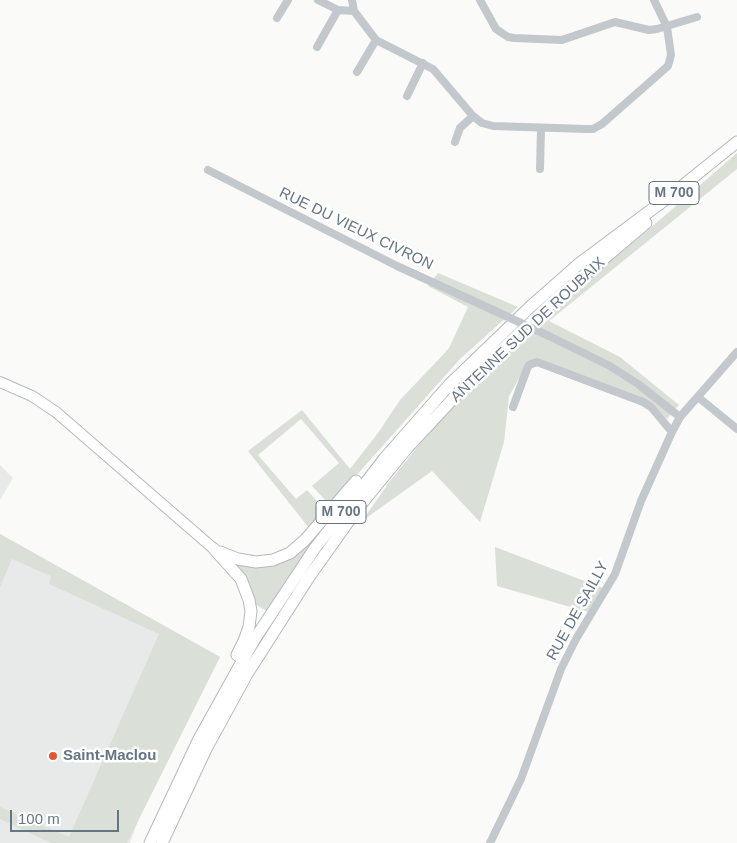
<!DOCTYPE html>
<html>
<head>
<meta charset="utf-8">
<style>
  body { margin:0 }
  #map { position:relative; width:737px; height:843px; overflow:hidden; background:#fafaf8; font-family:Arial,sans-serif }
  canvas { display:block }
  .scale { position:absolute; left:10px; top:810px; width:109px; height:22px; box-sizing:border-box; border:2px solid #657683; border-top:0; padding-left:6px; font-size:15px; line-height:18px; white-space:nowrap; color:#657683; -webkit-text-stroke:4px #fff; paint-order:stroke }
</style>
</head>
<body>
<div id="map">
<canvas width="737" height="843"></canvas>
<div class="scale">100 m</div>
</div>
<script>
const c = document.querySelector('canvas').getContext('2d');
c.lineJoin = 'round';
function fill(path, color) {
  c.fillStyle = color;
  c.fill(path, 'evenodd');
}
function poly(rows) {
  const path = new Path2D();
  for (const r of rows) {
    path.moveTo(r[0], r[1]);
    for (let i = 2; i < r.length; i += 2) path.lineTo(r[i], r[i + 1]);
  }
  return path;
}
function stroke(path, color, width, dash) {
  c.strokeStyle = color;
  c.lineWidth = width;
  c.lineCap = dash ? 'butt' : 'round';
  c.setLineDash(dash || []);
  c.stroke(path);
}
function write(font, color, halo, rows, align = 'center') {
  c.font = font + ' Arial,sans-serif';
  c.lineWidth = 5;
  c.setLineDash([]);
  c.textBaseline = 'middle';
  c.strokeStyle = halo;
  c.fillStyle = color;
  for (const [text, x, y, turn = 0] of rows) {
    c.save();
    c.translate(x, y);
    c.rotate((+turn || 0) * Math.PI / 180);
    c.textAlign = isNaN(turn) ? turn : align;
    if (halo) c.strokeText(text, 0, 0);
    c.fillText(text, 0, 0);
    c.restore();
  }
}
fill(poly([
  [0,465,13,478,0,500],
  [0,534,220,657,147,796,130,843,0,843]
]), '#e8e9e9');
fill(poly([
  [737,153,737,169,549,321,620,357,679,405,667,419,648,401,537,358,528,363,509,396,504,442,480,522,432,471,362,521,390,481,432,429,525,332,547,321,540,320,559,302,647,231],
  [438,273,518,307,460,359,330,505,312,486,339,463,301,419,258,455,296,499,307,490,325,510,309,528,248,451,302,410,350,469,378,433,400,400,439,359,449,348,468,307,428,286],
  [0,534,220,657,127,843,51,843,0,819,0,807,69,837,159,634,49,584,51,576,12,559,0,587],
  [315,535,318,537,268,612,255,604,249,584,235,565,237,562,253,566],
  [495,547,603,588,588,612,497,586]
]), '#dadfd7');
const major = poly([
  [0,382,32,396,56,412,214,549]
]);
const highway = poly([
  [214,549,241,579,249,600,251,611,249,627,244,641,237,655],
  [220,552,238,559,256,562,273,560,290,553,305,540,356,481],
  [150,843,198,741,254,640,315,548,384,459,449,385,530,307,580,263,666,199,737,142],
  [162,843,206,749,247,674,309,577,358,508,408,447,476,374,555,300,646,223]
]);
stroke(major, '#b5babe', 12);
stroke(highway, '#b4b9bd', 13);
stroke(poly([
  [318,0,338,10,354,11,376,40,433,69,473,116,482,123,493,126,587,129,593,129,602,124,668,66,671,55,667,27,654,0],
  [352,0,354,11],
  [480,0,496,29,508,37,514,38,562,40,615,22,649,30,657,29,697,17],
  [277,18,288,0],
  [317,47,338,10],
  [357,72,376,40],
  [407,96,423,63],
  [455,142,460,128,473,116],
  [540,169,541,128],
  [208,170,397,266,493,310],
  [549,336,610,366,638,384,680,417],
  [698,397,737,429],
  [513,407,527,369,529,365,537,362,643,402,651,407,672,432],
  [490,843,521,779,561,669,576,639,615,574,641,501,672,432,680,417,737,352]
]), '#c3c8cc', 8);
stroke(major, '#fff', 10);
stroke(highway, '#fff', 11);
stroke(poly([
  [493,310,549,336]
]), '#c3c8cc', 8);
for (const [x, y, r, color] of [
  [53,756,5,"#e4572e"]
]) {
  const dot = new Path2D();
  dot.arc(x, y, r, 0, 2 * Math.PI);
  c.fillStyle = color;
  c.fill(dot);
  stroke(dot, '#fff', 2);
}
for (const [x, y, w] of [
  [674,193,50],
  [341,512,50]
]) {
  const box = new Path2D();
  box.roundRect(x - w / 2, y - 11.5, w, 23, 4);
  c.fillStyle = '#fff';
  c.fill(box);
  stroke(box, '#657683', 1);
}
write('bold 14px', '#657683', null, [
  ["M 700",674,193],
  ["M 700",341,512]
]);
write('15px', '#657683', '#fff', [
  ["RUE DU VIEUX CIVRON",356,229,26],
  ["ANTENNE SUD DE ROUBAIX",528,330,-43],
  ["RUE DE SAILLY",578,611,-61]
]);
write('bold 15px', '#657683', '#fff', [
  ["Saint-Maclou",63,756]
], 'left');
</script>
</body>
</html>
